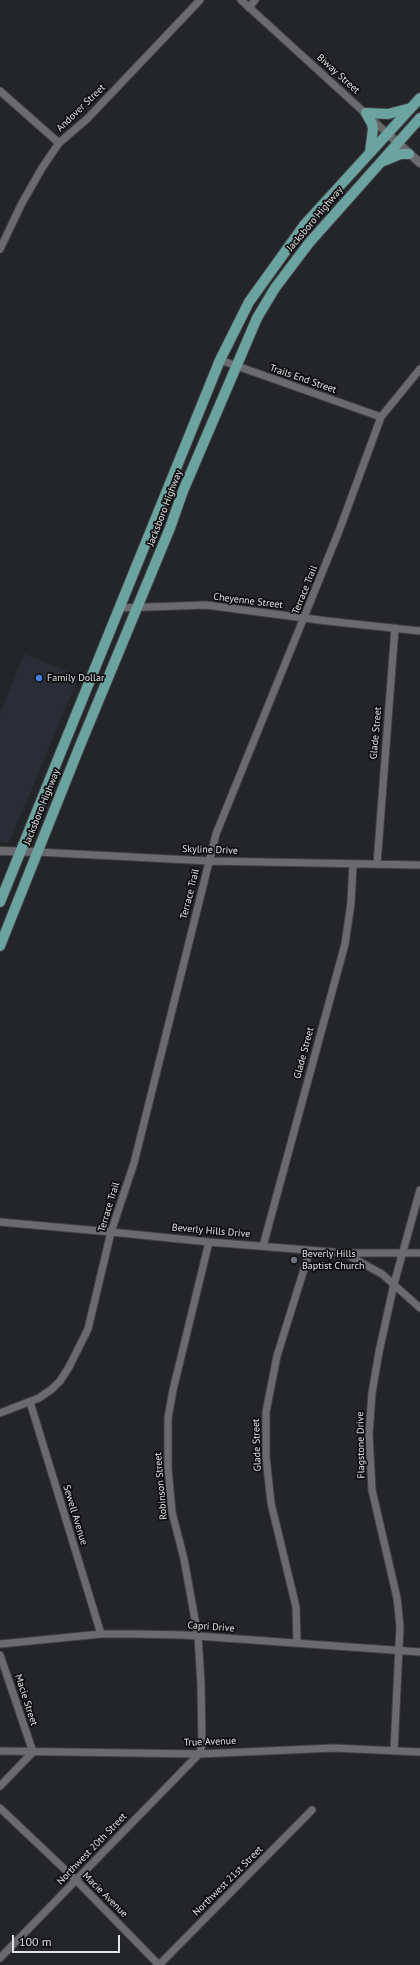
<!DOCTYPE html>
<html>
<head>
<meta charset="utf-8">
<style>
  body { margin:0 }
  #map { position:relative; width:420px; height:1965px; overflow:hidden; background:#242528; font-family:"PT Sans",sans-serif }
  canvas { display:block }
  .scale { position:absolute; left:12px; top:1935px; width:108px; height:18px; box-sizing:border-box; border:2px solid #e2e3e4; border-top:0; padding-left:5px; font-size:12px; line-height:14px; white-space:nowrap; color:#e2e3e4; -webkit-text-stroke:3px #0e0e10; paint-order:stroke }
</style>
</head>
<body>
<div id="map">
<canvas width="420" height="1965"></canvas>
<div class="scale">100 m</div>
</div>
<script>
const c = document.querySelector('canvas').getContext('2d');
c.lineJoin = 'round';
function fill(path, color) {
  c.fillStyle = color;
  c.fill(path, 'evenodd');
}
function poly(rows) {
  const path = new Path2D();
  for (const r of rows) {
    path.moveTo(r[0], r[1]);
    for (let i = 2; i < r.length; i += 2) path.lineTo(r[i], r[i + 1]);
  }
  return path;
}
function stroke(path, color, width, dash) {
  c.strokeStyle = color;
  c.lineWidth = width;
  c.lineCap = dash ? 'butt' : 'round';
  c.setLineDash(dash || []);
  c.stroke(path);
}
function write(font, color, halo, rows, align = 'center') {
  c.font = font + ' "PT Sans",sans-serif';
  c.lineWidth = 3.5;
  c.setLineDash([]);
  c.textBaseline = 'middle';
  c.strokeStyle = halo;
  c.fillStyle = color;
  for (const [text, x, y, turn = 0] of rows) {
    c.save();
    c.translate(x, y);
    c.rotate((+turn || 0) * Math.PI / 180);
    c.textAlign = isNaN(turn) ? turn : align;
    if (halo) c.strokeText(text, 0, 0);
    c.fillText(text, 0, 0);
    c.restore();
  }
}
fill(poly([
  [24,654,79,676,12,836,8,843,0,842,0,713]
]), '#2b2d36');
const minor = poly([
  [241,0,388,134],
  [249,8,255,0],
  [0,91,59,143],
  [0,249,22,203,42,168,59,143,87,119,200,0],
  [220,360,381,417],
  [120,608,206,605,327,621,420,631],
  [37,852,209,861,420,865],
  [377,864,395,628],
  [0,1222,111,1232,209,1242,344,1253,420,1253],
  [263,1246,345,944,351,903,353,864],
  [344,1253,382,1274,420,1308],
  [30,1402,101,1634],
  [0,1413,39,1398,52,1389,60,1381,69,1367,88,1329,111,1232,134,1163,216,834,339,531,381,417,420,369],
  [297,1643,296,1607,271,1503,266,1457,266,1412,277,1356,310,1250],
  [0,1644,101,1634,136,1634,183,1635,420,1652],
  [0,1655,33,1752,0,1786],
  [0,1751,199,1754,334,1748,420,1752],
  [394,1751,400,1626,397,1598,372,1490,369,1434,372,1393,379,1352,394,1284,420,1190],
  [0,1808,76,1880,115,1920,159,1965,312,1810],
  [0,1958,199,1754,202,1746,201,1684,198,1636,184,1559,172,1512,168,1469,168,1418,173,1390,209,1242]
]);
const tertiary = poly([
  [388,134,420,163],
  [0,851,37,852]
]);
const primary = poly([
  [366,113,388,114,411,108],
  [366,113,372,124,373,129,370,152],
  [384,161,401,154,409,154],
  [0,902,220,360,249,302,305,224,420,98],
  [0,946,79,748,170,528,183,491,257,318,275,288,309,243,420,118]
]);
stroke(minor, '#414144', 9);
stroke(tertiary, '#414144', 10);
stroke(primary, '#414144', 12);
stroke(minor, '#6b6b6f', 7);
stroke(tertiary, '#6b6b6f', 8);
stroke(primary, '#6aa3a0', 10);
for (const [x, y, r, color] of [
  [39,678,4,"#3f7fe0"],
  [294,1260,4,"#6b7280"]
]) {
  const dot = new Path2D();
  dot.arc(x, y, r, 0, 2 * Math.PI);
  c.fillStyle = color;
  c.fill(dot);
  stroke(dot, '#0e0e10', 1.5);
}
write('10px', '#e2e3e4', '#0e0e10', [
  ["Biway Street",338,74,42],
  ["Andover Street",81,108,-44],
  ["Jacksboro Highway",315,219,-50],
  ["Trails End Street",303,379,19],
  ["Jacksboro Highway",165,508,-69],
  ["Terrace Trail",305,590,-68],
  ["Cheyenne Street",248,601,7],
  ["Glade Street",376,733,-85],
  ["Jacksboro Highway",42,807,-68],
  ["Skyline Drive",210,850,2],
  ["Terrace Trail",190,894,-76],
  ["Glade Street",304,1053,-75],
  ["Terrace Trail",109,1207,-73],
  ["Beverly Hills Drive",211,1231,5],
  ["Glade Street",257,1445,-92],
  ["Flagstone Drive",361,1445,-91],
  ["Robinson Street",161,1486,-95],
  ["Sewell Avenue",75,1515,73],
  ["Capri Drive",211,1627,4],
  ["Macie Street",26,1700,72],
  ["True Avenue",210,1742,-2],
  ["Northwest 20th Street",92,1849,-46],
  ["Northwest 21st Street",228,1881,-45],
  ["Macie Avenue",105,1895,45]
]);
write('10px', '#e2e3e4', '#0e0e10', [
  ["Family Dollar",47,678],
  ["Beverly Hills",302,1254],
  ["Baptist Church",302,1266]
], 'left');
</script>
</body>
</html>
